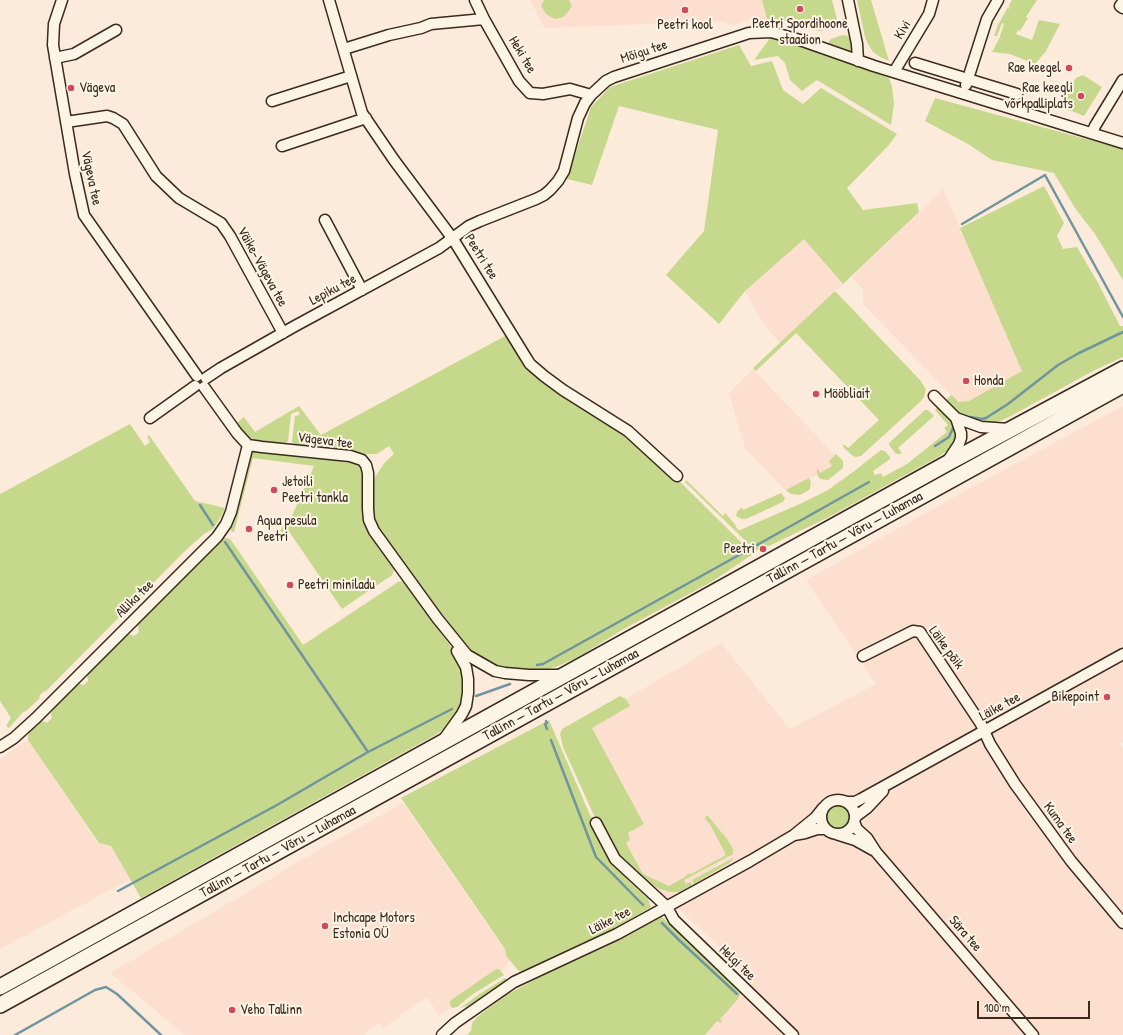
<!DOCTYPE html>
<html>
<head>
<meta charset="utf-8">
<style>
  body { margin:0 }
  #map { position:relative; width:1123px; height:1035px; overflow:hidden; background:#fcebdb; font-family:"Patrick Hand",sans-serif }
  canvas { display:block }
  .scale { position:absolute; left:977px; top:1001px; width:113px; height:18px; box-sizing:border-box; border:2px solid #3b2a1e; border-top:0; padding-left:5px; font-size:12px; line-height:14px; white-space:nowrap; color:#3b2a1e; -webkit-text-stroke:3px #fcf5e5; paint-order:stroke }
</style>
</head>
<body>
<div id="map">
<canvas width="1123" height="1035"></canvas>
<div class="scale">100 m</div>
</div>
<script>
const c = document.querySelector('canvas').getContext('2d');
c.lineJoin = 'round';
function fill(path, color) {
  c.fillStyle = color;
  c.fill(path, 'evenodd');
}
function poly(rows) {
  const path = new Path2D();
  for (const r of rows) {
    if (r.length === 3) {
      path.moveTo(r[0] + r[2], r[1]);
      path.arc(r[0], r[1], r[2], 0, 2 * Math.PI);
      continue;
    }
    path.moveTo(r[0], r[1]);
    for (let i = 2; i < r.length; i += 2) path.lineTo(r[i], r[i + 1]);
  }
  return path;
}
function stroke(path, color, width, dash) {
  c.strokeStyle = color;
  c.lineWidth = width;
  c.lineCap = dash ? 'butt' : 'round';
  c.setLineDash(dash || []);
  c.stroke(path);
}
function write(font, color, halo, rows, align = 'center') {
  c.font = font + ' "Patrick Hand",sans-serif';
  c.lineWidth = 4;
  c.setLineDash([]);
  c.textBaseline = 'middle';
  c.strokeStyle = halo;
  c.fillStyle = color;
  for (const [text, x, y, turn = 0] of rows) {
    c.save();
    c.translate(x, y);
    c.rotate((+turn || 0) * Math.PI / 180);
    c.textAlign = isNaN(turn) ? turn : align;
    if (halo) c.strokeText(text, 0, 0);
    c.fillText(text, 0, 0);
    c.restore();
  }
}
fill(poly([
  [530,0,832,0,839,27,819,31,780,20,749,20,734,25,721,21,544,28],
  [943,189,995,308,1025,371,963,408,863,304,863,290,852,277],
  [804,238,843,284,780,344,761,320,745,291],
  [753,369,841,462,786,491,745,448,729,393],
  [1123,406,1123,742,1120,744,1123,749,1123,1035,705,1035,754,981,689,918,658,892,643,874,626,843,630,840,628,833,644,824,592,728,630,706,626,699,721,643,790,729,876,684,806,580,976,485],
  [28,740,98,843,111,846,130,879,0,949,0,759],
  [403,803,511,959,499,973,439,1016,427,997,383,1028,379,1023,365,1033,366,1035,185,1035,110,973,324,847]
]), '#fcdfcf');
fill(poly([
  [544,0,569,0,572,6,568,12,563,17,555,19,546,14,541,6],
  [762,0,832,0,839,27,819,31,781,19,767,19],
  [857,0,871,0,889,61,880,57,873,52,868,44,865,37],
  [1012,0,1037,0,1026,17,1028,18,1020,31,1018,30,1016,34,1032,40,1039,20,1060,24,1046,51,1035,64,1010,54,992,52,1000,37,1000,36,1004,24,1002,23,997,36,994,36,997,27,1008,7,1010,10,1009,5],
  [842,35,848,36,852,40,852,49,848,52,831,47,829,45,829,42,831,39],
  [771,37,856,65,889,78,892,87,894,104,891,125,817,80,802,91,790,80,785,63,778,56,754,60],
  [739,45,751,66,772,61,783,90,803,104,821,88,897,134,888,146,847,188,863,210,917,203,919,212,843,284,804,239,745,291,719,324,666,275,704,231,718,130,619,106,592,185,567,179,591,107,610,87],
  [1083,75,1102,87,1084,116,1060,106,1076,78],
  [935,98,1123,149,1123,280,1095,234,1075,208,1054,173,992,160,968,144,925,121],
  [1044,186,1064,223,1057,236,1063,249,1077,247,1098,283,1120,326,1123,326,1123,357,1095,370,1007,418,1000,421,984,424,963,416,955,411,946,400,951,395,959,402,969,401,1022,371,960,228],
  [834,292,836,292,920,380,926,389,924,397,920,402,861,456,856,457,853,456,845,449,843,446,844,444,848,448,879,420,796,333,756,371,753,368],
  [507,335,532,369,622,429,666,468,753,554,713,581,622,630,578,657,556,667,535,671,499,668,463,647,380,529,375,517,373,506,373,485,375,477,385,462,394,454,389,446,377,454,363,454,297,446,292,442,295,416,300,415,298,411,291,414,288,441,284,445,254,440,246,435,237,423,244,417,255,432,299,406,321,435],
  [937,408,941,409,952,421,957,437,955,443,950,449,938,457,829,517,769,546,764,546,759,550,755,550,685,482,686,480,723,516,725,513,734,523,738,530,740,530,802,503,828,490,853,472,881,450,885,451,890,457,890,459,873,471,875,475,881,473,883,477,907,464,947,432,944,428,948,425,935,410],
  [925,410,928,410,934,416,898,448,902,453,900,454,896,454,889,445,889,443],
  [130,424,145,446,150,442,147,436,149,435,195,501,225,508,222,515,213,529,204,534,185,551,45,692,44,691,39,696,40,698,25,712,24,711,9,728,7,727,7,724,11,718,0,701,0,494],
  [257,451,354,462,360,467,363,473,363,509,393,564,394,570,392,575,342,609,288,530,283,533,280,531,282,528,278,523,275,525,273,522,272,519,291,518,314,466,253,458,234,532,232,532,230,528,235,514,248,458,253,452],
  [836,454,843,461,843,468,828,480,820,479,817,474,817,468,820,473,832,466,829,461],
  [809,478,811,482,810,488,809,490,800,495,791,494,786,490],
  [781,493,785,498,783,502,746,519,742,519,736,516,737,512,742,507,743,510],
  [223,537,230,539,233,543,303,645,398,582,404,581,456,654,463,673,463,697,459,711,453,719,445,729,437,734,141,898,111,846,99,843,28,740,28,738,29,731,40,722,43,721,47,723,52,718,51,715,52,710,76,685,79,684,84,685,88,681,87,674,90,670,113,648,126,636,129,634,134,636,139,632,138,625,140,620],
  [620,696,626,699,630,706,592,728,644,824,628,833,630,840,626,843,643,874,669,886,685,877,688,874,691,874,726,855,710,824,705,819,706,816,708,816,727,839,733,849,733,854,684,880,686,884,690,882,692,885,680,892,670,892,660,889,645,881,636,875,624,861,597,822,563,747,560,734,562,729],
  [549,720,593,822,600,843,628,880,648,899,651,907,588,943,521,972,518,970,507,957,505,949,401,798],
  [838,817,11],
  [735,857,729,863,694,884,692,880],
  [661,916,741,991,739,998,720,1019,722,1022,721,1023,717,1021,705,1035,467,1035,471,1031,472,1023,477,1017,508,994,540,977,609,945,658,917],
  [496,969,500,970,504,975,473,994,457,1007,452,1008,450,1004,450,1001],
  [505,978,507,980,470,1005,460,1008,481,993]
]), '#c6d88c');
stroke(poly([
  [962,224,1045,175,1123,317],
  [970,417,982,419,986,418,1008,404,1058,365,1079,353,1123,332],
  [935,446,949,437,953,428],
  [200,505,213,525],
  [225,542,368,752],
  [757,545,869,482],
  [537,665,543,664,748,550],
  [476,696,510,684],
  [546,721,547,723,545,724,547,729],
  [551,740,596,857,643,905],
  [118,891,277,805,368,752,452,709],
  [662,923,679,940,737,994],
  [15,1035,95,990,106,987,117,994,161,1035]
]), '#70959f', 2.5);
const minor = poly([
  [62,0,54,24,53,45,75,174,84,215,197,376],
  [329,0,362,113,394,160,453,239,525,356,530,364,544,376,563,390,628,431,677,476],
  [475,0,484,19],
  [848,0,857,44,858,61],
  [1123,2,1120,6,1123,8],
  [344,49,389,35,421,28,431,24,484,19,519,81,530,93,543,94,570,89,591,95],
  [55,58,74,54,116,30],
  [915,63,1017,94],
  [894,72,929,14,933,0],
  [966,85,987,19,998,0],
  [272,101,351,76],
  [66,122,107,116,113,118,123,124,156,176,179,198,221,223,230,236,283,333],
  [1092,133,1095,126,1123,80],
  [282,146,366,118],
  [325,220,362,290],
  [206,378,221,368,295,326,439,248,469,226,480,221,536,199,544,195,550,190,558,181,564,171,578,118,585,103,591,95,606,81,614,77,749,33,771,32,800,40,874,66,1123,143],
  [204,387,237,433,248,445,262,447,350,456,362,460,366,465,368,473,368,509,369,520,374,531,437,618,467,655,495,671,505,673,529,675,562,675],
  [934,396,956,418,981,427,1009,429],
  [150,418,195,386],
  [947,462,959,444,961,438,961,433,956,418],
  [863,656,913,631,920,632,981,724,990,744,1015,784,1071,861,1123,923],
  [444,739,462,714,466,706,468,693,468,679,466,667,457,651],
  [0,747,14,738,36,718,217,537,226,524,231,512,248,445],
  [838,817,17],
  [847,802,855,802,861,799,1123,654],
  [855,817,867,808,883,791],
  [854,822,857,829,867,838,876,852,1033,1035],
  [596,823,615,859,667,907,674,920,793,1035],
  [836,834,855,840,873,850],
  [794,835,805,833,817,829,826,829],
  [442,1035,455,1023,514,982,617,934,750,861,794,835,815,818,823,808]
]);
const highway = poly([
  [0,987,946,464,1123,369],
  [0,1005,1123,385]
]);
stroke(minor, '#3b2a1e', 13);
stroke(highway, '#3b2a1e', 18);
stroke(minor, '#fcf5e5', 10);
stroke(highway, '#fcf5e5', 15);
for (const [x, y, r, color] of [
  [800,9,4,"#d1495b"],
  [685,10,4,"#d1495b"],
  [1069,68,4,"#d1495b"],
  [71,88,4,"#d1495b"],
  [1081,96,4,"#d1495b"],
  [966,381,4,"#d1495b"],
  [816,394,4,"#d1495b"],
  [274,490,4,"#d1495b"],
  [249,529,4,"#d1495b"],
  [763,549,4,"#d1495b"],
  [290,585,4,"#d1495b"],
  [1107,697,4,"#d1495b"],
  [325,926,4,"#d1495b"],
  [232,1010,4,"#d1495b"]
]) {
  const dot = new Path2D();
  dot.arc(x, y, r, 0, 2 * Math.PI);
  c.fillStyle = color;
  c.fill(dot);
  stroke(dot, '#fcf5e5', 1.5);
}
write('14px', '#3b2a1e', '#fcf5e5', [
  ["Peetri Spordihoone",800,24,"center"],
  ["staadion",800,40,"center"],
  ["Peetri kool",685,25,"center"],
  ["Rae keegel",1061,68,"right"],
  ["Vägeva",79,88],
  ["Rae keegli",1073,88,"right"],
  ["võrkpalliplats",1073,104,"right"],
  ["Honda",974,381],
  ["Mööbliait",824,394],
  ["Jetoili",282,482],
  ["Peetri tankla",282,498],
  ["Aqua pesula",257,521],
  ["Peetri",257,537],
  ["Peetri",755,549,"right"],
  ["Peetri miniladu",298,585],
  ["Bikepoint",1099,697,"right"],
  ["Inchcape Motors",333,918],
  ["Estonia OÜ",333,934],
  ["Veho Tallinn",240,1010]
], 'left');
write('14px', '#3b2a1e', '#fcf5e5', [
  ["Kivi",903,30,-59],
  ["Mõigu tee",644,52,-18],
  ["Heki tee",522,55,59],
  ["Vägeva tee",91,178,78],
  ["Peetri tee",481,257,58],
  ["Väike-Vägeva tee",262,267,61],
  ["Lepiku tee",333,290,-28],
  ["Vägeva tee",325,441,7],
  ["Tallinn — Tartu — Võru — Luhamaa",845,538,-29],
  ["Allika tee",135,599,-45],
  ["Läike põik",946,648,54],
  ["Tallinn — Tartu — Võru — Luhamaa",561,695,-29],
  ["Läike tee",1000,707,-29],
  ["Kuma tee",1060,823,54],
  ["Tallinn — Tartu — Võru — Luhamaa",278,852,-29],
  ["Läike tee",610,921,-27],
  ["Sära tee",965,934,49],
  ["Helgi tee",737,963,44]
]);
</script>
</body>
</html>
